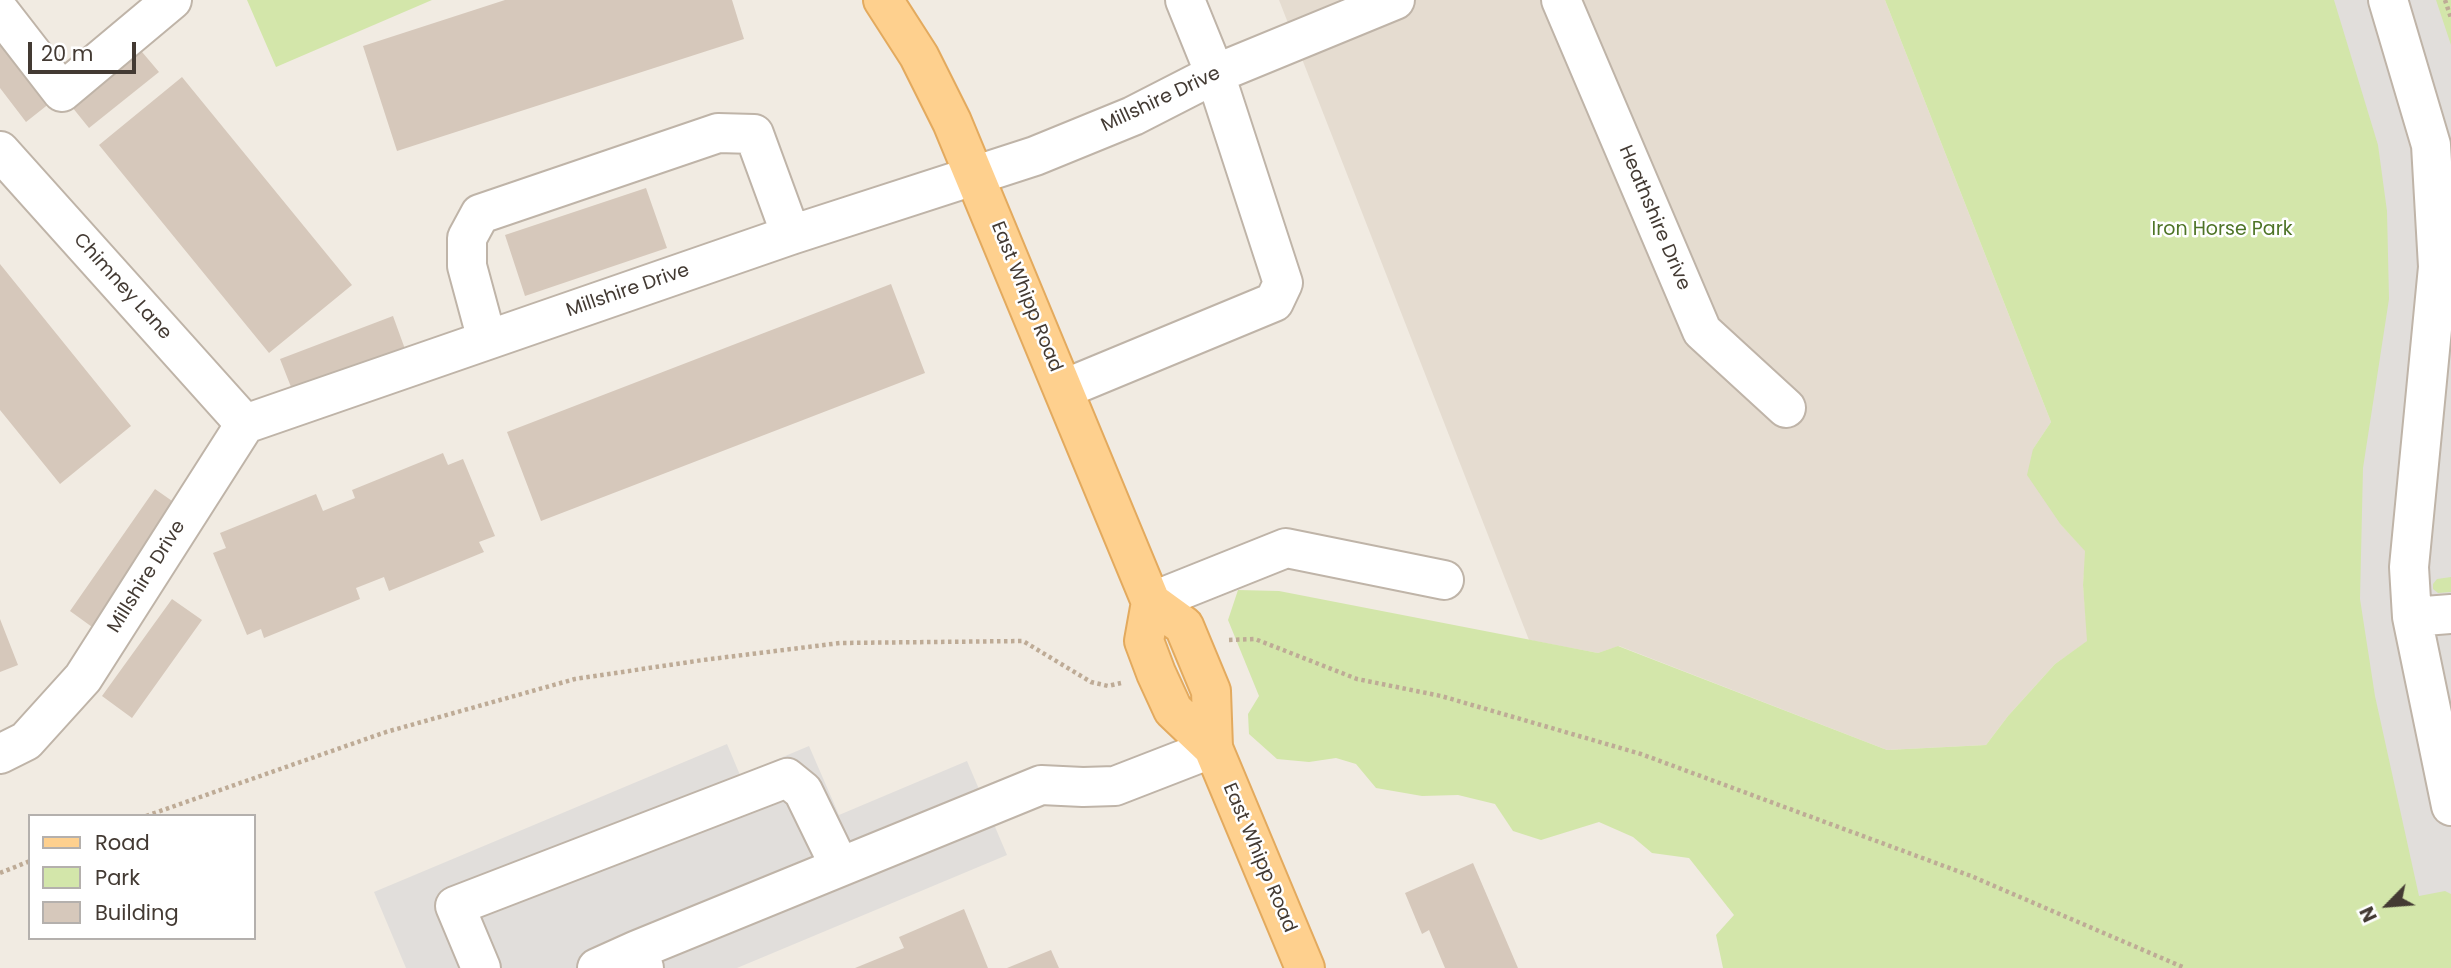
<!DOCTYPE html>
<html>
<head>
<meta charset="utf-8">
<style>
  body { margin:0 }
  #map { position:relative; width:2451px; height:968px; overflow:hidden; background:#f1ebe2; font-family:Poppins,sans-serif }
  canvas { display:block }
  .legend { position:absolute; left:28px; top:814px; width:228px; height:126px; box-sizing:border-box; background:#fff; border:2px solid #b4b0ad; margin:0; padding:9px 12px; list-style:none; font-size:21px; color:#433a33 }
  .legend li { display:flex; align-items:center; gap:14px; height:35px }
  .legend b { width:35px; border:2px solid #b4b0ad }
  .north { position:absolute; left:2353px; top:870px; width:70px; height:70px; -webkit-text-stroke:5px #fff; paint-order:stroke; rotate:245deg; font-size:19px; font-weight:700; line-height:28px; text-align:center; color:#433a33 }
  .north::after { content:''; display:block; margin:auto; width:24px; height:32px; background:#433a33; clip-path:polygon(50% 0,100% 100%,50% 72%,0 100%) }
  .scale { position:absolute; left:28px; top:42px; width:108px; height:32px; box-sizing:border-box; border:4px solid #433a33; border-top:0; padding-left:9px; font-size:21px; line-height:24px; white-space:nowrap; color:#433a33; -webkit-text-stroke:5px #fff; paint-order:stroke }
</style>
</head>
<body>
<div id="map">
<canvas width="2451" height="968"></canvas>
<ul class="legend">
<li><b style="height:9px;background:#fed08e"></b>Road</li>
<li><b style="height:19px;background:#d3e6aa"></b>Park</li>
<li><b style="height:19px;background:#d6c8bb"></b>Building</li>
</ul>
<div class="north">N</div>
<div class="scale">20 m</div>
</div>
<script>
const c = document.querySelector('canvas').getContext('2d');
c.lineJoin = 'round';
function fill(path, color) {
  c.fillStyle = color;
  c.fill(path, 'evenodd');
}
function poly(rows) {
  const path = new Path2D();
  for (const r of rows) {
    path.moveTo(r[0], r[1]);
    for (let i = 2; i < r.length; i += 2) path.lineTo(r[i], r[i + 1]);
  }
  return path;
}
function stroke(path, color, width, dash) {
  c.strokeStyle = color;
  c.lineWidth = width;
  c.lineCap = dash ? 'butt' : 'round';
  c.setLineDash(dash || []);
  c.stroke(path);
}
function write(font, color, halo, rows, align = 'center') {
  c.font = font + ' Poppins,sans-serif';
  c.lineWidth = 5;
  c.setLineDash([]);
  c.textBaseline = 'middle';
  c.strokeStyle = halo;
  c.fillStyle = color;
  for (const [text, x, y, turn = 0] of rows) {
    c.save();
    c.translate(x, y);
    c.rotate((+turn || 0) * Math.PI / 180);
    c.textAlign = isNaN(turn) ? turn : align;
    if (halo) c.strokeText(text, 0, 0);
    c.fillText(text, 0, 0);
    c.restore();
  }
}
fill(poly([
  [1279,0,1885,0,2051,422,2033,449,2061,525,2086,551,2083,585,2088,641,2055,664,2008,716,1986,745,1887,750,1619,646,1598,653,1529,640]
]), '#e5dcd0');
fill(poly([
  [247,0,432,0,276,67],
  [1885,0,2451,0,2451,968,1723,968,1716,935,1734,915,1689,858,1652,853,1633,837,1599,822,1541,840,1513,831,1495,804,1458,795,1422,796,1376,788,1356,764,1336,758,1309,762,1277,759,1249,734,1248,714,1259,696,1228,620,1238,590,1279,591,1598,653,1618,646,1887,750,1986,745,2008,716,2055,664,2087,641,2083,585,2085,551,2061,525,2027,475,2033,449,2051,422]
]), '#d3e6aa');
fill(poly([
  [2334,0,2436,0,2451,45,2451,577,2437,579,2433,584,2433,589,2438,593,2451,592,2451,894,2445,891,2419,896,2375,696,2360,599,2363,468,2389,299,2387,211,2378,145],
  [727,744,740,775,809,746,839,815,967,761,1007,855,737,968,406,968,374,892]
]), '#e1dedb');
fill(poly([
  [505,0,732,0,744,39,397,151,363,46],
  [0,40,50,103,26,122,0,88],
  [137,46,159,72,89,128,68,102],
  [182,77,352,285,269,353,99,145],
  [646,188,667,248,525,296,505,235],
  [0,264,131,426,60,484,0,410],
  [891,284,925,373,541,521,507,432],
  [393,316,405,349,293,392,280,359],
  [443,453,448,465,463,459,495,536,479,542,484,552,389,591,384,577,356,588,360,599,264,638,261,629,247,635,213,553,226,548,220,533,316,494,323,511,355,498,352,490],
  [155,489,185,510,99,632,70,611],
  [172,599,202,620,132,718,102,696],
  [0,619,18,665,0,672],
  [1473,863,1518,968,1445,968,1429,930,1422,934,1405,893],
  [964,909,988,968,855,968,904,948,899,937],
  [1051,950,1059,968,1007,968]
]), '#d6c8bb');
const minor = poly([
  [1561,0,1702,331,1786,408],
  [2388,0,2431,145,2438,267,2409,567,2412,617,2451,806],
  [0,12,62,92,172,0],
  [0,151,245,424],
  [487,340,467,266,467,238,480,214,718,133,754,134,791,235],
  [1064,389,1274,302,1283,283,1215,74,1185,0],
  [1151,602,1286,548,1444,580],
  [2412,617,2451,614],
  [0,754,26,741,83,678,245,424,791,235,1035,156,1133,116,1215,74,1395,0],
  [481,968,455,906,787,778,803,791,840,867],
  [597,968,637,950],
  [644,968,637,950,1041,785,1083,787,1115,786,1213,748]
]);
const major = poly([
  [883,0,919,56,952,122,1151,602,1144,641,1156,673,1173,710,1213,748],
  [1151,602,1184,626,1211,691,1213,748,1305,968]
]);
stroke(minor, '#bfb4a8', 42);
stroke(major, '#e3aa5e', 42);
stroke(poly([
  [2445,0,2451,18],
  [1229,640,1255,639,1357,679,1441,696,1641,754,1971,876,2185,968],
  [146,816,386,732,575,679,703,660,840,643,1023,641,1091,682,1108,686,1121,683],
  [0,873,30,861]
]), '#beab96', 4.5, [3.5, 3.5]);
stroke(minor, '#fff', 38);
stroke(major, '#fed08e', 38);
write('19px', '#433a33', '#fff', [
  ["Millshire Drive",1161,100,-25],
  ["Heathshire Drive",1654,218,67],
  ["Chimney Lane",122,287,48],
  ["Millshire Drive",628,291,-19],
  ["East Whipp Road",1026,297,68],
  ["Millshire Drive",147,577,-58],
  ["East Whipp Road",1259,858,67]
]);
write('19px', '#4e7427', '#fff', [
  ["Iron Horse Park",2222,230]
]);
</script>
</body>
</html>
